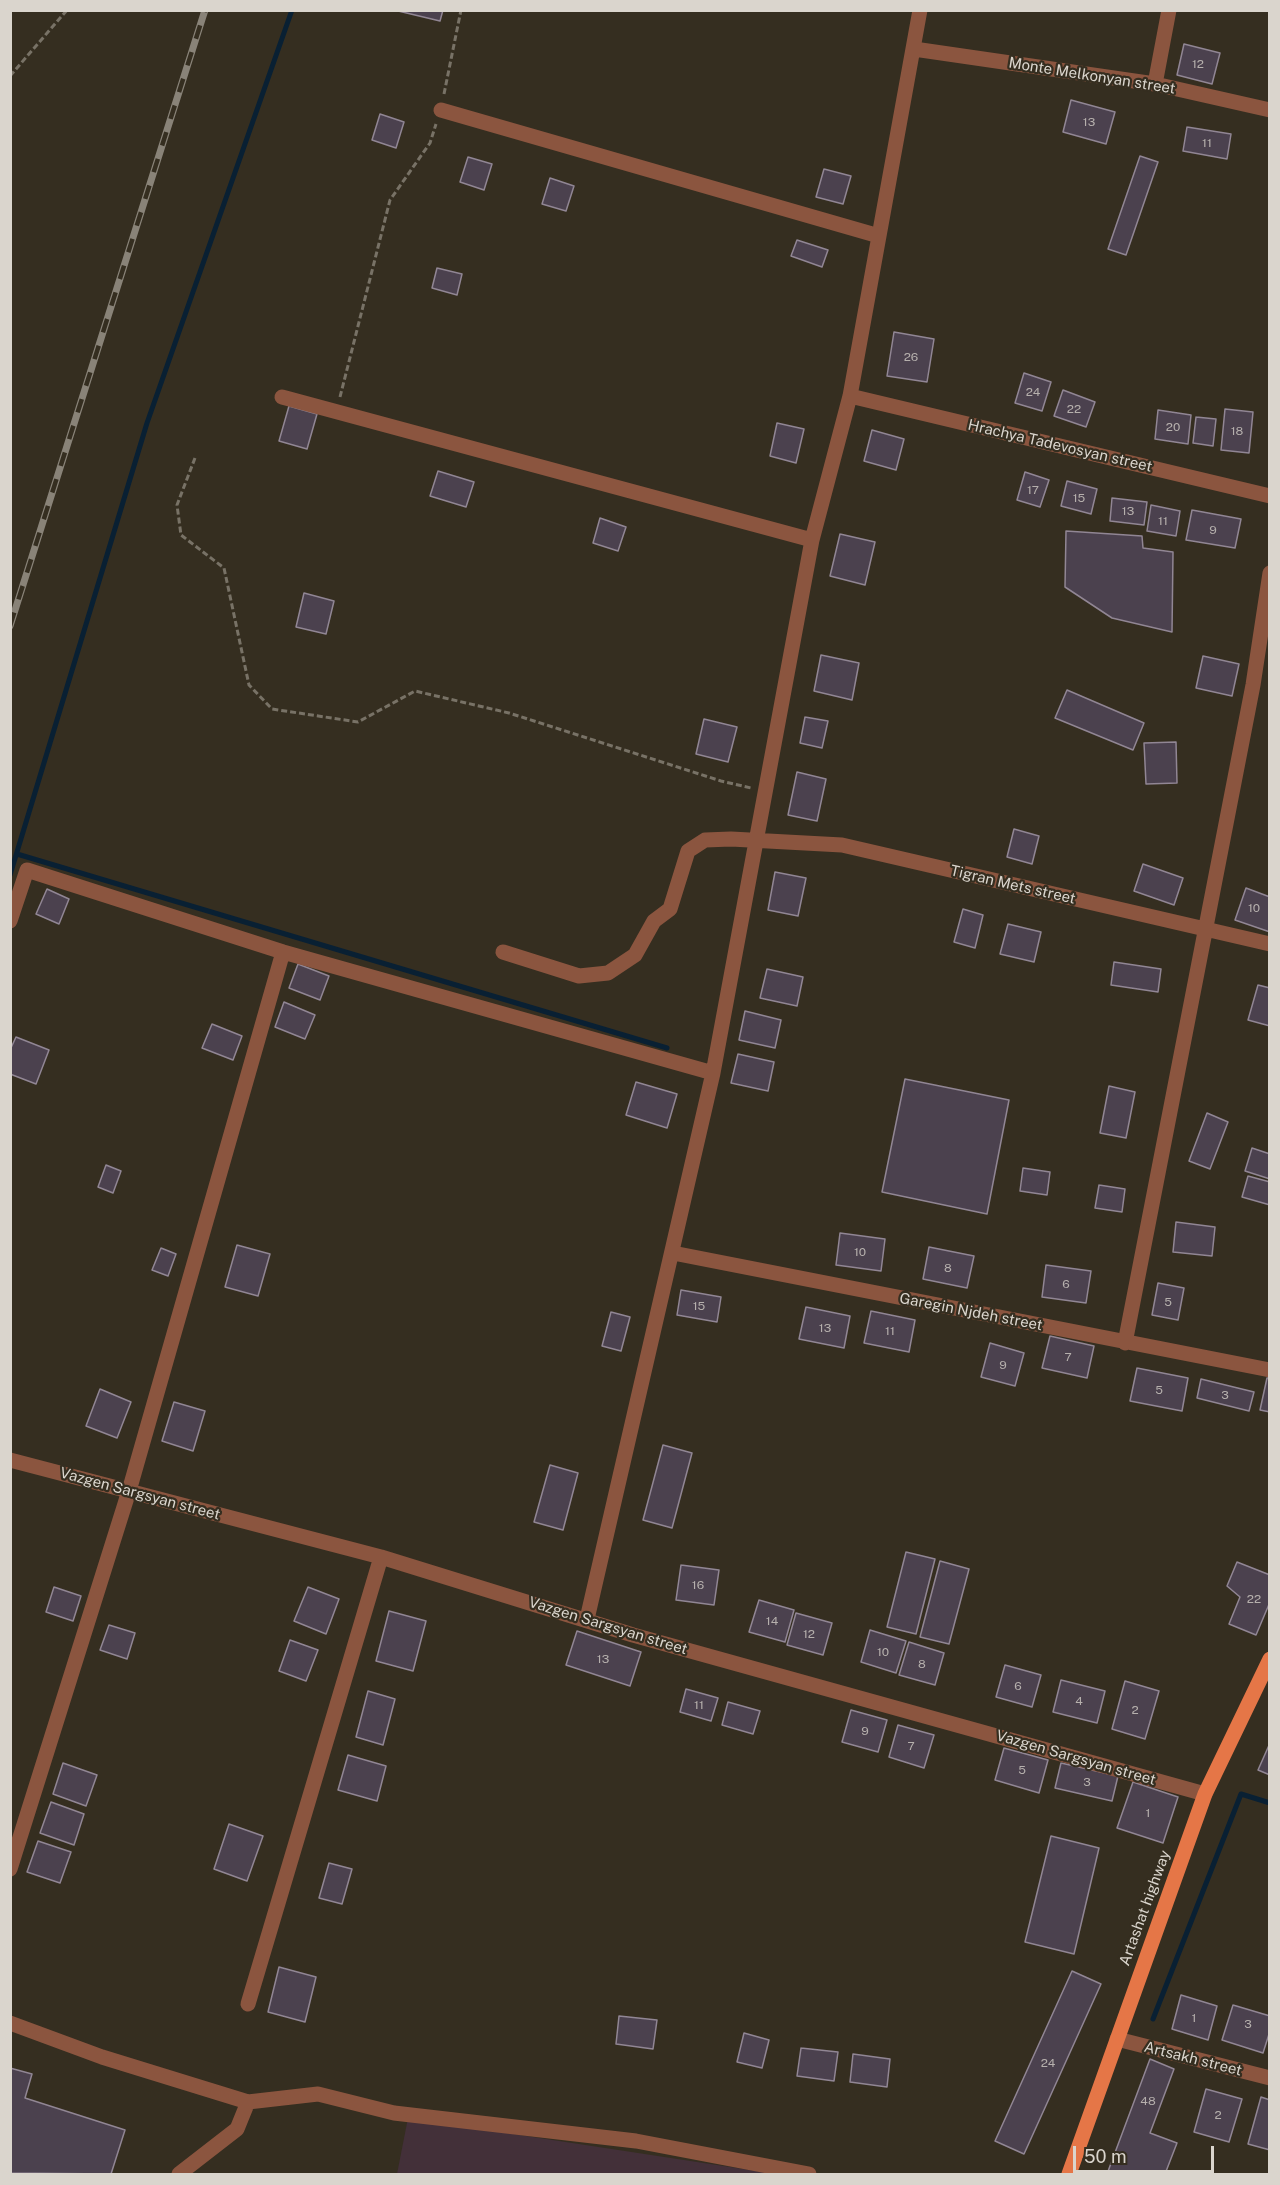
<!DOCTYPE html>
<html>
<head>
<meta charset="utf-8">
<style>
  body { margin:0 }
  #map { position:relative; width:1280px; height:2185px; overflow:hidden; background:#352e20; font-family:"Public Sans",sans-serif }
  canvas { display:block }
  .frame { position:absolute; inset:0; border:12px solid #dad5cd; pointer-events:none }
  .scale { position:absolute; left:1073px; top:2146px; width:141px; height:27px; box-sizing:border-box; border:3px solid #dad5cd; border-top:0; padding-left:8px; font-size:18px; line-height:21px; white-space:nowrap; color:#dad5cd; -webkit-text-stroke:4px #352e20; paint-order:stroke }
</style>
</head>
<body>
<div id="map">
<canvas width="1280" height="2185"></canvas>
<div class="frame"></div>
<div class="scale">50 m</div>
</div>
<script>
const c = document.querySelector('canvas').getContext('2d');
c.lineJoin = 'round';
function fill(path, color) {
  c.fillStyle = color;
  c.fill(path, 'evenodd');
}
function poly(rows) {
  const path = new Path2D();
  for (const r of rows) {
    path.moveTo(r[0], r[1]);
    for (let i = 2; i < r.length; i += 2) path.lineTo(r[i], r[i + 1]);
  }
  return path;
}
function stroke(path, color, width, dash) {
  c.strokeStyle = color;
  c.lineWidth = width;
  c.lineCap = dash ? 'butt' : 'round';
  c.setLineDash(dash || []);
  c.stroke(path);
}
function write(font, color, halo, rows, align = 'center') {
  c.font = font + ' "Public Sans",sans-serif';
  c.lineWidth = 4.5;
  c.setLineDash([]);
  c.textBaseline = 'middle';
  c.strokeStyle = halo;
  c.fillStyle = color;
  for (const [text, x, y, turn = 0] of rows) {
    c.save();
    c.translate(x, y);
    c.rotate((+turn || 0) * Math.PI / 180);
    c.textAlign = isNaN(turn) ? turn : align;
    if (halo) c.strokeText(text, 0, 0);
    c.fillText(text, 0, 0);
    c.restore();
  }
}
fill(poly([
  [408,2118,776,2174,397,2174]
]), '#433039');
stroke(poly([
  [17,854,667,1048],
  [10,875,147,423,292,10],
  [1153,2019,1241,1794,1270,1803]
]), '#092033', 5);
const building = poly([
  [394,10,443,10,440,21,394,10],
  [1184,44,1220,53,1212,84,1177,75,1184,44],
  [1071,100,1115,112,1106,144,1063,132,1071,100],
  [380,114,404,122,396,148,372,140,380,114],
  [1187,127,1231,134,1227,159,1183,151,1187,127],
  [1140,156,1158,162,1126,255,1108,249,1140,156],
  [468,157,492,164,484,190,460,182,468,157],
  [824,169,851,176,843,204,816,197,824,169],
  [550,178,574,186,566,211,542,204,550,178],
  [797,240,828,250,822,267,791,256,797,240],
  [437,268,462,274,457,295,432,288,437,268],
  [894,332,934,339,927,382,887,376,894,332],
  [1024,373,1051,382,1042,411,1015,403,1024,373],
  [1063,390,1095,402,1086,427,1054,416,1063,390],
  [289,406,317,414,307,449,279,441,289,406],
  [1225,409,1253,412,1249,453,1221,450,1225,409],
  [1158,410,1191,415,1188,444,1155,439,1158,410],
  [1196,417,1216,419,1213,446,1193,443,1196,417],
  [777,423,804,429,796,463,770,456,777,423],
  [872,430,904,439,896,470,864,461,872,430],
  [438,471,474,482,466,507,430,496,438,471],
  [1025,472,1049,480,1040,507,1017,500,1025,472],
  [1067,481,1097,489,1091,514,1061,506,1067,481],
  [1112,498,1147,502,1144,525,1110,521,1112,498],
  [1151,505,1180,511,1176,536,1147,531,1151,505],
  [1192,510,1241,519,1235,548,1186,540,1192,510],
  [600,518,626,527,618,551,593,543,600,518],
  [1066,531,1142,536,1143,548,1173,552,1172,632,1112,618,1065,587,1066,531],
  [840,534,875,542,865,585,830,576,840,534],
  [304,593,334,601,326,634,296,627,304,593],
  [821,655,859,663,852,700,814,691,821,655],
  [1203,656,1239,664,1232,696,1196,688,1203,656],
  [1067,690,1144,723,1133,750,1055,718,1067,690],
  [805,717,828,721,822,748,800,743,805,717],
  [704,719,737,727,728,762,696,754,704,719],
  [1176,742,1177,783,1146,784,1144,743,1176,742],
  [797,772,826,779,817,821,788,815,797,772],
  [1014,829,1039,836,1032,864,1007,857,1014,829],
  [1143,864,1183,878,1174,905,1134,891,1143,864],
  [775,872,806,878,798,916,768,910,775,872],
  [1246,888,1270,897,1270,932,1235,920,1246,888],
  [47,889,69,899,59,924,36,914,47,889],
  [963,909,983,915,975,948,954,942,963,909],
  [1008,924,1041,932,1034,962,1000,954,1008,924],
  [1114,962,1161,969,1158,992,1111,985,1114,962],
  [298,964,329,976,320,1000,289,988,298,964],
  [767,969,803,977,797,1006,760,998,767,969],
  [1258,985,1270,988,1270,1026,1248,1020,1258,985],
  [284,1002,315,1015,305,1039,275,1027,284,1002],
  [745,1011,781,1020,775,1048,739,1040,745,1011],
  [212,1024,242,1036,233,1060,202,1048,212,1024],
  [16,1037,49,1050,36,1084,10,1074,10,1050,16,1037],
  [738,1054,774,1062,768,1091,731,1083,738,1054],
  [905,1079,1009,1100,987,1214,882,1192,905,1079],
  [636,1082,677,1094,667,1128,626,1115,636,1082],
  [1109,1086,1135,1092,1126,1138,1100,1133,1109,1086],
  [1207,1113,1228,1122,1210,1169,1189,1161,1207,1113],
  [1252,1148,1270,1154,1270,1179,1245,1171,1252,1148],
  [106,1165,121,1171,113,1193,98,1187,106,1165],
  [1023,1168,1050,1172,1047,1195,1020,1191,1023,1168],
  [1248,1176,1270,1182,1270,1205,1242,1197,1248,1176],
  [1099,1185,1125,1189,1122,1212,1095,1208,1099,1185],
  [1176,1222,1215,1227,1212,1256,1173,1252,1176,1222],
  [840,1233,885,1239,881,1271,836,1265,840,1233],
  [237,1245,270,1254,258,1296,225,1287,237,1245],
  [929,1247,974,1256,967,1288,923,1279,929,1247],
  [161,1248,176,1254,168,1276,152,1270,161,1248],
  [1046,1265,1091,1271,1086,1303,1042,1297,1046,1265],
  [1158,1283,1184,1288,1178,1320,1152,1315,1158,1283],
  [681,1290,721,1297,717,1322,677,1315,681,1290],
  [806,1307,850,1316,844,1348,799,1339,806,1307],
  [871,1311,915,1320,909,1352,864,1343,871,1311],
  [611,1312,630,1317,621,1351,602,1346,611,1312],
  [1050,1336,1094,1346,1087,1378,1042,1368,1050,1336],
  [990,1343,1024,1353,1015,1386,981,1377,990,1343],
  [1137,1368,1188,1378,1182,1411,1130,1401,1137,1368],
  [1267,1378,1270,1378,1270,1412,1260,1410,1267,1378],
  [1201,1379,1254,1392,1249,1411,1197,1398,1201,1379],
  [100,1389,131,1402,117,1438,86,1426,100,1389],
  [174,1402,205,1411,193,1451,162,1441,174,1402],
  [663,1445,692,1453,672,1528,643,1520,663,1445],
  [550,1465,578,1473,563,1530,534,1522,550,1465],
  [906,1552,935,1559,916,1634,887,1627,906,1552],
  [940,1561,969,1569,949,1644,920,1637,940,1561],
  [1237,1562,1270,1575,1270,1602,1256,1635,1229,1624,1240,1597,1227,1586,1237,1562],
  [681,1565,719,1570,714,1605,676,1600,681,1565],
  [54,1587,81,1596,73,1621,46,1612,54,1587],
  [308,1587,339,1599,326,1634,294,1621,308,1587],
  [759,1600,794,1610,785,1642,749,1632,759,1600],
  [389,1611,426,1621,413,1671,376,1661,389,1611],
  [796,1613,832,1623,823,1655,787,1645,796,1613],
  [109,1625,135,1633,127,1659,100,1650,109,1625],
  [870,1630,906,1641,896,1673,861,1662,870,1630],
  [577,1631,641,1652,630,1686,566,1665,577,1631],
  [290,1640,318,1650,306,1681,279,1671,290,1640],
  [909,1642,944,1653,935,1685,899,1675,909,1642],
  [1005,1665,1041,1675,1032,1707,996,1697,1005,1665],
  [1061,1680,1105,1691,1097,1723,1053,1712,1061,1680],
  [1125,1681,1159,1691,1145,1739,1112,1729,1125,1681],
  [686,1689,718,1698,711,1721,680,1712,686,1689],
  [368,1691,395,1699,383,1745,356,1737,368,1691],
  [728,1702,760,1711,753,1734,722,1725,728,1702],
  [851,1710,887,1720,878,1752,842,1742,851,1710],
  [898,1725,934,1735,924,1768,889,1757,898,1725],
  [1270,1743,1270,1775,1258,1770,1270,1743],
  [1004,1748,1048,1760,1039,1793,995,1780,1004,1748],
  [348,1755,386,1766,377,1801,338,1790,348,1755],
  [63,1763,97,1775,86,1806,53,1794,63,1763],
  [1061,1763,1118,1776,1112,1801,1055,1788,1061,1763],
  [1133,1782,1178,1797,1163,1843,1117,1828,1133,1782],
  [51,1802,84,1814,74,1845,40,1833,51,1802],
  [229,1824,263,1836,247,1881,214,1869,229,1824],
  [1051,1836,1099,1848,1074,1954,1025,1942,1051,1836],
  [38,1841,71,1852,60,1883,27,1872,38,1841],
  [329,1863,352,1869,342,1904,319,1898,329,1863],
  [279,1967,316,1977,305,2022,268,2012,279,1967],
  [1072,1971,1101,1984,1024,2154,995,2141,1072,1971],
  [1181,1995,1217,2006,1208,2040,1172,2029,1181,1995],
  [1233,2005,1270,2016,1270,2031,1263,2053,1222,2040,1233,2005],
  [619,2016,657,2020,653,2049,616,2044,619,2016],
  [744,2033,769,2040,762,2068,737,2062,744,2033],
  [801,2048,838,2052,834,2081,797,2076,801,2048],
  [853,2054,890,2059,887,2087,850,2082,853,2054],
  [1150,2059,1174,2069,1150,2133,1177,2143,1165,2174,1107,2174,1150,2059],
  [10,2068,32,2074,25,2098,125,2130,111,2174,10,2173,10,2068],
  [1206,2089,1242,2099,1229,2142,1194,2132,1206,2089],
  [1261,2097,1270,2100,1270,2150,1248,2144,1261,2097]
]);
fill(building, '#4b414e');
stroke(building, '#918694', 1.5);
stroke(poly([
  [10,76,67,10],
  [444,94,461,10],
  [340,397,390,200,430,143,436,124],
  [195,458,177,505,181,535,224,568,249,685,272,709,358,722,415,691,509,713,721,781,751,788]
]), '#787266', 3, [6, 3]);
stroke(poly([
  [914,49,1155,84,1270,110],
  [1155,84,1169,10],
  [441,110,879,236],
  [850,396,1270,496],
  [282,397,812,540],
  [10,921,27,870,283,952,713,1073],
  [503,952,579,976,608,973,635,955,654,921,670,909,688,851,705,840,731,839,842,845,1270,944],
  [673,1253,1270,1370],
  [1125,1343,1253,685,1270,573],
  [10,1460,381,1557,633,1635,1205,1794],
  [587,1619,713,1073,812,540,850,396,920,10],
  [10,1869,129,1491,283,952],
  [248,2004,381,1557],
  [10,2023,102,2057,248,2102,318,2094,394,2113,636,2141,809,2174],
  [1117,2039,1270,2078],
  [179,2174,237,2129,248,2102]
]), '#8b553f', 15);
stroke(poly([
  [1069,2174,1205,1794,1270,1659]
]), '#e57647', 15);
const rail = poly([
  [10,626,205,10]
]);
stroke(rail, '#898378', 7);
stroke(rail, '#352e20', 4.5, [14]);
write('12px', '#b6b0ad', null, [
  ["12",1198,64],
  ["13",1089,122],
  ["11",1207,143],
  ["26",911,357],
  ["24",1033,392],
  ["22",1074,409],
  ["20",1173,427],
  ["18",1237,431],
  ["17",1033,490],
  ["15",1079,498],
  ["13",1128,511],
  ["11",1163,521],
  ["9",1213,530],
  ["10",1254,908],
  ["10",860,1252],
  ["8",948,1268],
  ["6",1066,1284],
  ["5",1168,1302],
  ["15",699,1306],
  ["13",825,1328],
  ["11",890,1331],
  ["7",1068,1357],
  ["9",1003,1365],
  ["5",1159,1390],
  ["3",1225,1395],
  ["16",698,1585],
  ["22",1254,1599],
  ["14",772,1621],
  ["12",809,1634],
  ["10",883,1652],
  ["13",603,1659],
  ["8",922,1664],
  ["6",1018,1686],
  ["4",1079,1701],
  ["11",699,1705],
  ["2",1135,1710],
  ["9",865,1731],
  ["7",911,1746],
  ["5",1022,1770],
  ["3",1087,1782],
  ["1",1148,1813],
  ["1",1194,2018],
  ["3",1248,2024],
  ["24",1048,2063],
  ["48",1148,2101],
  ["2",1218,2115]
]);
write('15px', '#dad5cd', '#352e20', [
  ["Monte Melkonyan street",1092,76,9],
  ["Hrachya Tadevosyan street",1060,446,13],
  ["Tigran Mets street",1013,885,13],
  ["Garegin Njdeh street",971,1312,11],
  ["Vazgen Sargsyan street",140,1494,15],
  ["Vazgen Sargsyan street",608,1626,17],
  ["Vazgen Sargsyan street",1076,1758,16],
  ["Artashat highway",1145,1908,-70],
  ["Artsakh street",1193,2059,14]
]);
</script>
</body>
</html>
